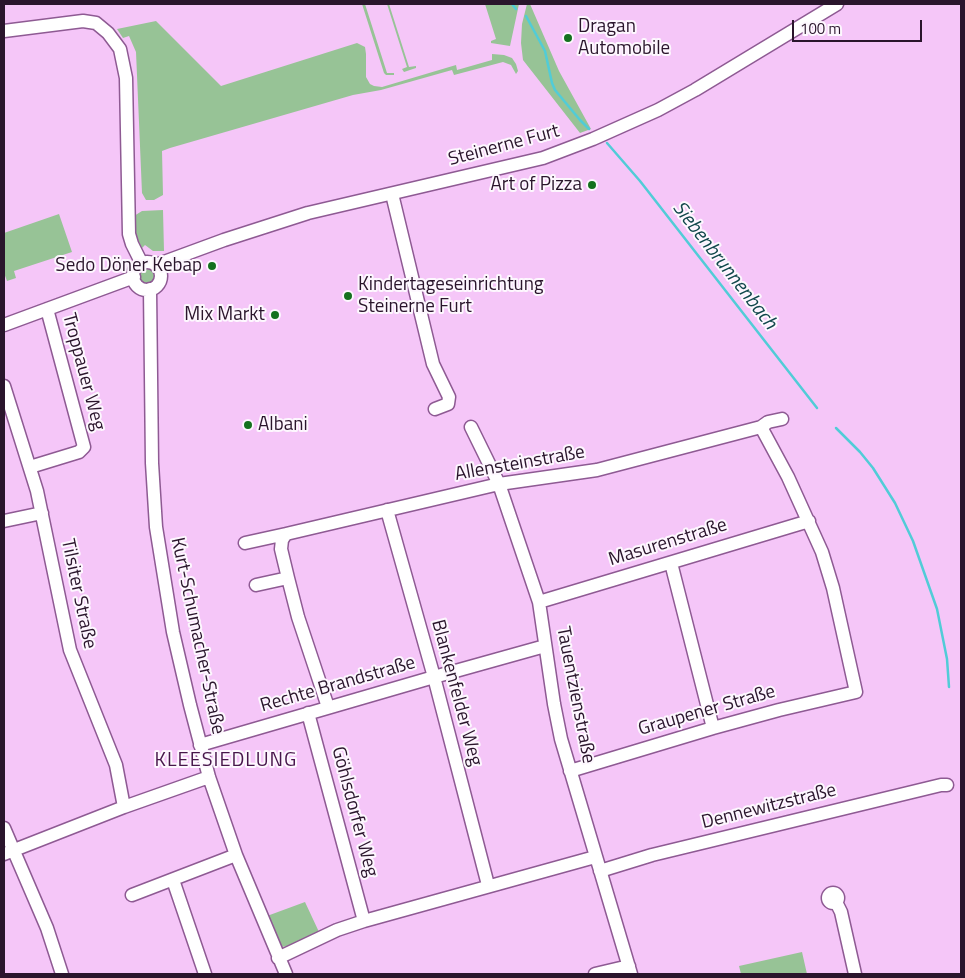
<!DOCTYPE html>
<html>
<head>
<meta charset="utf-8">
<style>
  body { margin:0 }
  #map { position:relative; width:965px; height:978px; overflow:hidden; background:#f5c6f8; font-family:"Titillium Web",sans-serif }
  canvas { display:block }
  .frame { position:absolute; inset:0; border:5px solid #2a152c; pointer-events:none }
  .scale { position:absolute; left:792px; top:20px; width:130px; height:22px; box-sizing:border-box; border:2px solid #2a152c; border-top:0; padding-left:6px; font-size:15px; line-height:18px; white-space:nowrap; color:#2a152c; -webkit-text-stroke:4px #fdf7fe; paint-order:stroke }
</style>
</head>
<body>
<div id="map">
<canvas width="965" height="978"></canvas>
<div class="frame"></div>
<div class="scale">100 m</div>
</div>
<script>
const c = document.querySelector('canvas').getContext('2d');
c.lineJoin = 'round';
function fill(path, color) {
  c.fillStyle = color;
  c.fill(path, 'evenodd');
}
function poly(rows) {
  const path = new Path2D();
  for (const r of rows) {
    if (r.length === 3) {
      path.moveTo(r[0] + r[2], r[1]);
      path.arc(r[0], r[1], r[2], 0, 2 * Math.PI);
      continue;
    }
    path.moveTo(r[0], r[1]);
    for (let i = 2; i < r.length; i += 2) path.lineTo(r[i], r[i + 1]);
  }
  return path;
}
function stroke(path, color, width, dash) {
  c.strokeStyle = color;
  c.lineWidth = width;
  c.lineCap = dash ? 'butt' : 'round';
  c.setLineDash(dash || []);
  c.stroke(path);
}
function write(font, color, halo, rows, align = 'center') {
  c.font = font + ' "Titillium Web",sans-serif';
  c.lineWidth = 4;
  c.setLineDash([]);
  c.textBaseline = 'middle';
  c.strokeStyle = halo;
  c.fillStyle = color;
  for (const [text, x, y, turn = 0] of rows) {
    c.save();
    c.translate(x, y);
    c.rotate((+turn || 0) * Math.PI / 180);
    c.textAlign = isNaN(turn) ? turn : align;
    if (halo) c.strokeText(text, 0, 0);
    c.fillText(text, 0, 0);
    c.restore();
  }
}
fill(poly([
  [362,4,365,4,387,73,394,73,394,75,386,75,384,73],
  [387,4,389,4,409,67,416,66,416,68,404,72,402,69,407,67],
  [485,4,519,4,510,46,491,43,491,41,496,39],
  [527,4,530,4,559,71,591,129,580,133,523,60,521,43,522,24],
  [156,21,221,86,357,43,365,47,366,54,366,77,370,84,374,86,382,87,456,65,457,70,492,60,492,54,504,55,512,58,516,64,518,71,516,74,511,65,503,62,454,75,452,70,381,90,353,95,170,148,162,151,163,195,154,200,146,200,142,193,136,52,129,36,123,38,117,29],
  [163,210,164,251,153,251,145,245,142,248,135,234,134,216,142,211],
  [59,214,72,252,14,271,16,278,7,281,4,273,4,233],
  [147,276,11],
  [305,902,319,932,289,946,281,947,267,916],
  [802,952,807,974,741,974,739,966]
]), '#97c396');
stroke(poly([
  [512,4,516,9],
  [526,16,545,51,552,83,555,90,580,120,589,129],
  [607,143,640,181,817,408],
  [836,428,860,452,873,468,895,503,913,541,937,609,947,659,949,687]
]), '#51ccd7', 2.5);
const minor = poly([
  [4,31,83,21,96,23,108,33,120,49,126,78,129,234,132,244,142,264],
  [392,194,433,364,449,397,448,404,435,409],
  [147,276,14],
  [156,265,224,240,308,213,543,158,593,139,658,110,695,90,837,4],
  [150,289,152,463,156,527,173,632,190,705,209,777,236,855,286,974],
  [4,325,134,277],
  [4,386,37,491,70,650,116,765,124,807],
  [471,427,499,484,539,602,554,704,561,739,631,974],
  [30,467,79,452,84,447,47,309],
  [387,510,434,677,488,885],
  [4,521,42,513],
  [245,543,286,534],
  [671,563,713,728],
  [256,585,288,578],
  [539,602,809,521],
  [328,707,298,617,288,578,281,549,282,540,286,534,499,484,597,470,761,427,768,422,782,419],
  [308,713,364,921],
  [200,745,434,677,545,646],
  [570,771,713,728,779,710,856,692,833,588,822,552,788,477,761,427],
  [4,828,47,928,62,974],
  [4,854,124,807,209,777],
  [600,871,652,855,941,785,947,785],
  [173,880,205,974],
  [833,898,5],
  [132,895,236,855],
  [836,902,841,912,855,974],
  [278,958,337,930,364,921,595,857],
  [595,974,629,966]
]);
stroke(minor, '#8e5a93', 15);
stroke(minor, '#fff', 12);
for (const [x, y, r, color] of [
  [568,38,5,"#14711e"],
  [592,185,5,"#14711e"],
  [212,266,5,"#14711e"],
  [348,296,5,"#14711e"],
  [275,315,5,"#14711e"],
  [248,425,5,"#14711e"]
]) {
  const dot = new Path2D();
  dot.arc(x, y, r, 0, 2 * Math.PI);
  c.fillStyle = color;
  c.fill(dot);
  stroke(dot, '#fdf7fe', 2);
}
write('19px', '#2a152c', '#fdf7fe', [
  ["Dragan",578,27],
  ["Automobile",578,49],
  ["Art of Pizza",582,185,"right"],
  ["Sedo Döner Kebap",202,266,"right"],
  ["Kindertageseinrichtung",358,285],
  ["Steinerne Furt",358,307],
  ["Mix Markt",265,315,"right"],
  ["Albani",258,425]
], 'left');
write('19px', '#2a152c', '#fdf7fe', [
  ["Steinerne Furt",504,146,-15],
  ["Troppauer Weg",83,372,75],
  ["Allensteinstraße",520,464,-10],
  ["Masurenstraße",668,543,-17],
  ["Tilsiter Straße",78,594,78],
  ["Kurt-Schumacher-Straße",197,636,78],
  ["Rechte Brandstraße",338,685,-16],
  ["Blankenfelder Weg",456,693,75],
  ["Tauentzienstraße",575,695,79],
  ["Graupener Straße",707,711,-16],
  ["Dennewitzstraße",769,807,-14],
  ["Göhlsdorfer Weg",354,812,75]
]);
write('italic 20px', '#11474c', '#fdf7fe', [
  ["Siebenbrunnenbach",724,266,52]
]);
c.letterSpacing = '1px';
write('20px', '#47164b', '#fdf7fe', [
  ["KLEESIEDLUNG",226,761]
]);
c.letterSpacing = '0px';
</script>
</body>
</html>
